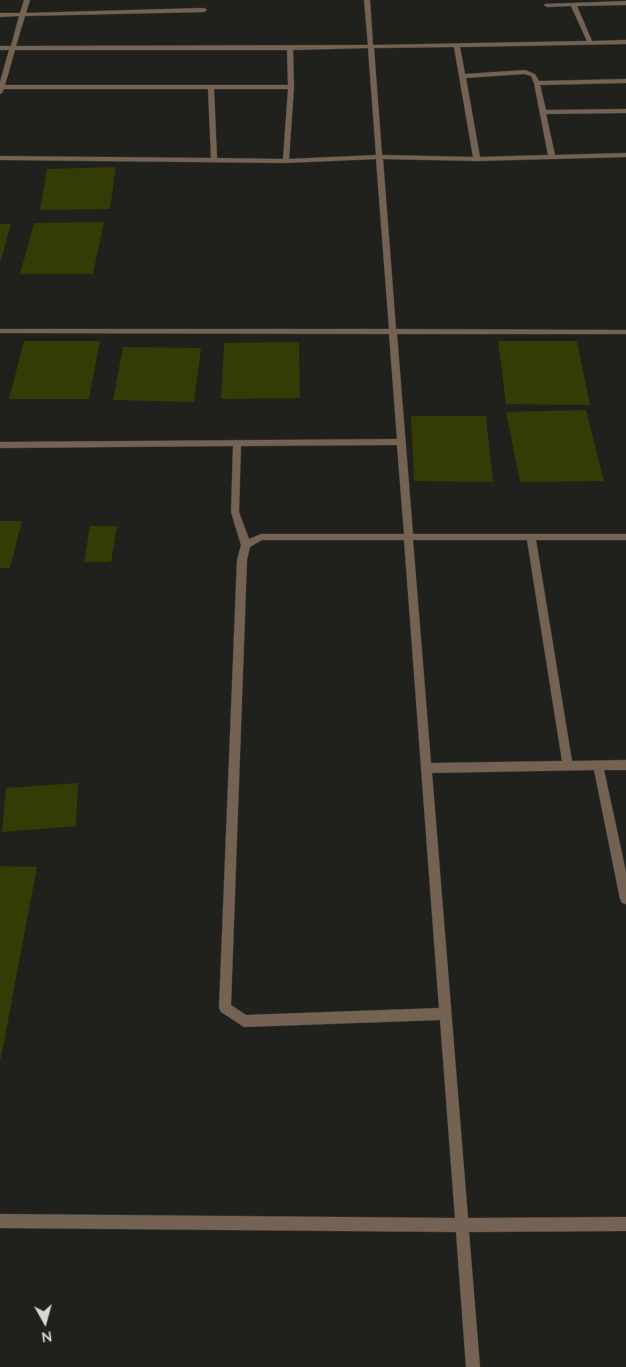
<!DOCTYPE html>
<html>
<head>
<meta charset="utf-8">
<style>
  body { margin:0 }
  #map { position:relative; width:626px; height:1367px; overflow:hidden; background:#20201d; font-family:Mulish,sans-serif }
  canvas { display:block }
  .north { position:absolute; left:20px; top:1297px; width:50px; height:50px; -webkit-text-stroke:4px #20201d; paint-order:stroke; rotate:173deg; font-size:14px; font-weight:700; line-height:20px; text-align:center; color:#d8d8d6 }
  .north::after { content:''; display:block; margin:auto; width:18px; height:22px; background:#d8d8d6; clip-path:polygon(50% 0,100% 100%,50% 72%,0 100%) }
</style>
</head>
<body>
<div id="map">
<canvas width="626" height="1367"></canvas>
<div class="north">N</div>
</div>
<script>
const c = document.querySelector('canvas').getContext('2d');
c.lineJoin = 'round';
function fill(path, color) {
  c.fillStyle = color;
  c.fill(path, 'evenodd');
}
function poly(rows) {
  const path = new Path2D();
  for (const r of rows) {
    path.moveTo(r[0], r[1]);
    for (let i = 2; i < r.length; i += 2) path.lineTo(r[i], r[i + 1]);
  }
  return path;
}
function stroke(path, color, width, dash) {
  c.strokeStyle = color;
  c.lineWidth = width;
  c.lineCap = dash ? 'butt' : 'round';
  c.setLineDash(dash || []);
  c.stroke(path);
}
fill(poly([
  [116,167,110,209,40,210,47,169],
  [104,222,93,274,20,274,34,223],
  [0,224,11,224,1,260,0,260],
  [24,341,100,341,89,399,9,399],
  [498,341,577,341,590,405,506,404],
  [299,342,300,398,221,399,224,343],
  [123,347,201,348,194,402,113,400],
  [586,410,604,481,520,482,506,412],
  [411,416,486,416,493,482,414,481],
  [0,521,22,521,10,568,0,568],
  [90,526,117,526,111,562,84,562],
  [78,783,76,826,2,832,6,788],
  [0,866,37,867,1,1058,0,1058]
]), '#343b05');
const minor = poly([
  [24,0,30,0,26,13,204,8,207,10,204,12,25,16,16,46,368,45,364,0,370,0,373,45,587,41,571,6,547,7,544,5,545,4,626,1,626,5,577,6,592,41,626,40,626,44,460,47,465,74,525,70,535,74,539,81,626,79,626,83,540,85,546,110,626,109,626,113,546,114,555,155,626,153,626,157,477,161,383,159,396,329,626,330,626,334,397,334,413,534,626,534,626,540,536,540,572,761,626,760,626,770,604,770,626,872,626,904,622,903,620,899,594,770,432,773,468,1218,626,1217,626,1231,469,1232,480,1367,466,1367,456,1232,0,1228,0,1214,455,1218,440,1020,244,1027,221,1012,219,1008,237,560,241,545,231,512,233,446,0,448,0,442,397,439,389,334,0,333,0,329,389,329,376,159,286,163,0,160,0,156,211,158,208,89,4,89,2,93,0,94,0,82,9,50,0,50,0,46,11,46,19,16,0,17,0,13,20,13,24,0],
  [454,47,473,157,382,155,374,48,454,47],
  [368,48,376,155,289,159,294,87,293,50,368,48],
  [15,50,287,50,288,85,5,85,15,50],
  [524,74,531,76,534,83,548,155,480,157,466,78,524,74],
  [214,89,288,89,283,159,217,158,214,89],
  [397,445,404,534,261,534,249,539,239,512,241,446,397,445],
  [262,540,404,540,439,1008,246,1015,231,1005,247,560,250,547,262,540],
  [413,540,527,540,562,761,431,763,413,540]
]);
stroke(minor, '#3a3a37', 1);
fill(minor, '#746353');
</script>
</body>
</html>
